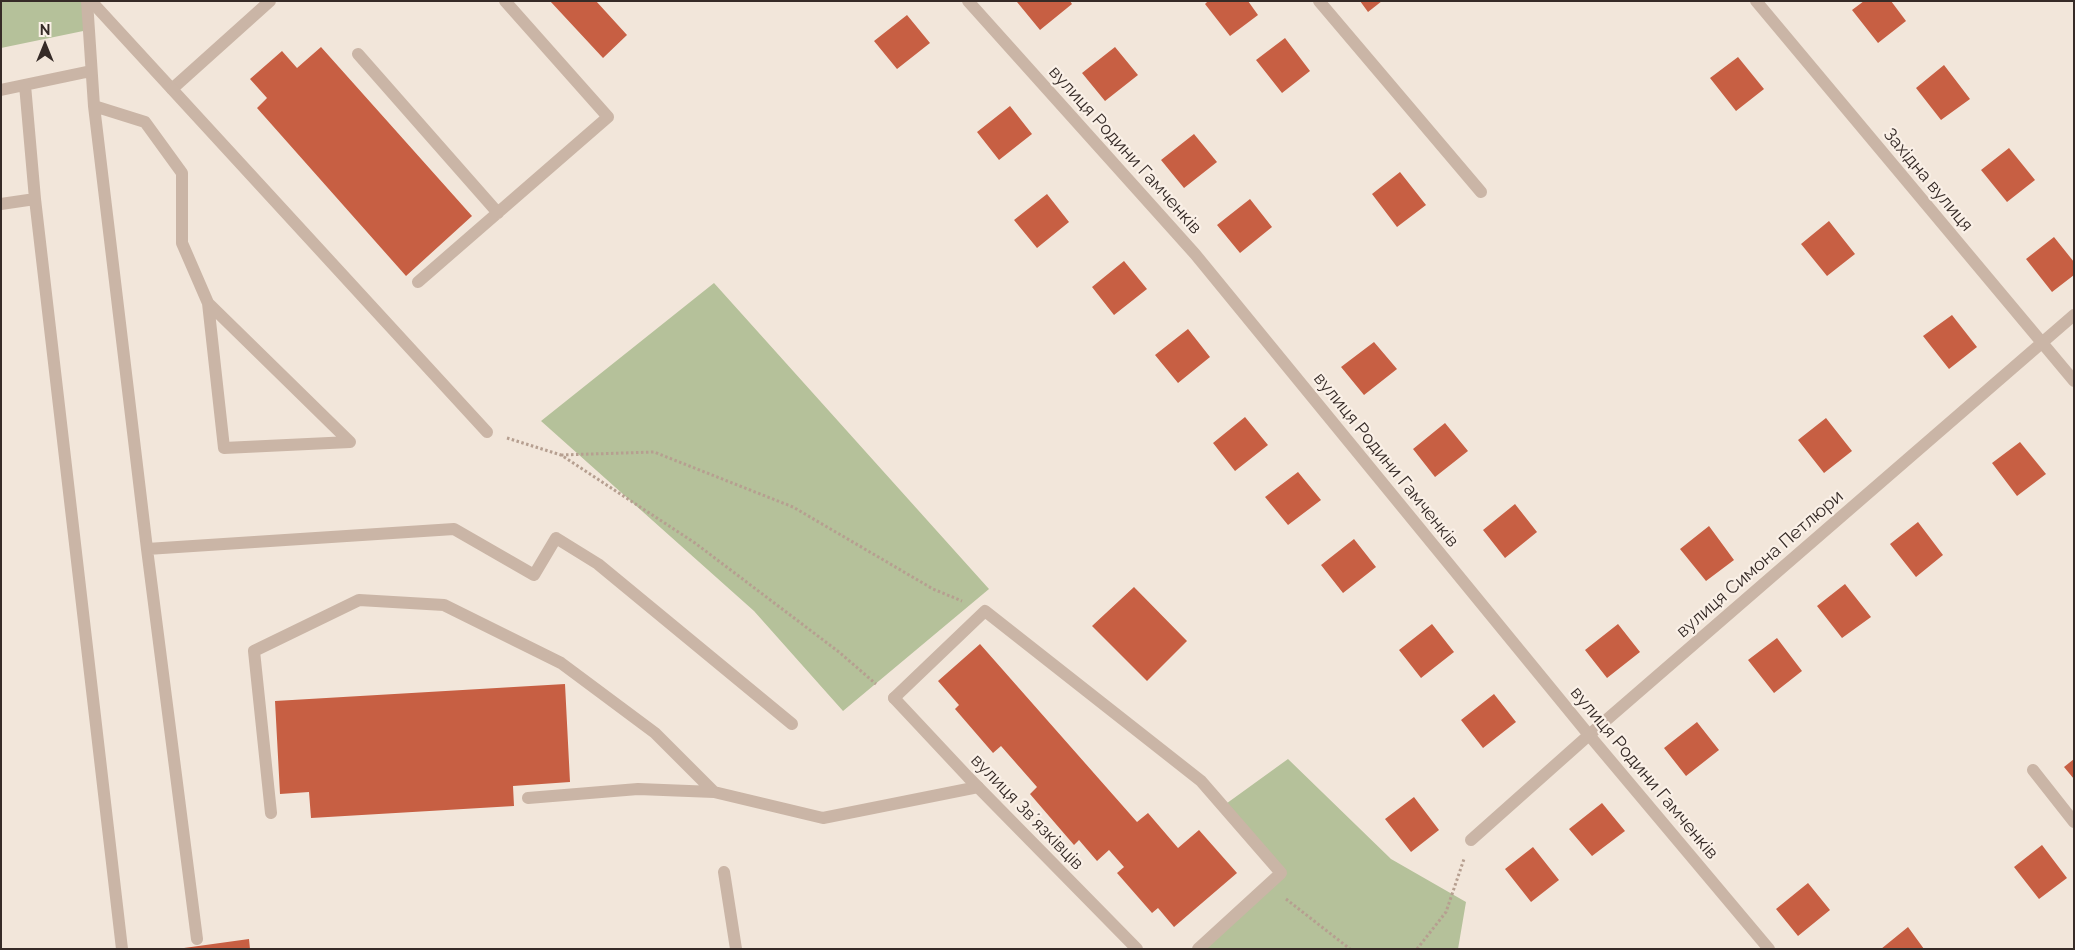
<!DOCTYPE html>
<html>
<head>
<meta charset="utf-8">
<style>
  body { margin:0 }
  #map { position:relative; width:2075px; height:950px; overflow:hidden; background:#f2e6da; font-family:Raleway,sans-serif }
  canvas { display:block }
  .frame { position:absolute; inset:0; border:2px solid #362b27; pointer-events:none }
  .north { position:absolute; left:20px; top:20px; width:50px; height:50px; -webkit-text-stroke:4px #faf0e7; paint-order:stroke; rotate:0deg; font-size:14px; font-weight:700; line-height:20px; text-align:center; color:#362b27 }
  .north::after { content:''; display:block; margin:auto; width:18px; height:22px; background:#362b27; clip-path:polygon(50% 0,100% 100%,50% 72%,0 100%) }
</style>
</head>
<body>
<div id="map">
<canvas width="2075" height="950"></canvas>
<div class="frame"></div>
<div class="north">N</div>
</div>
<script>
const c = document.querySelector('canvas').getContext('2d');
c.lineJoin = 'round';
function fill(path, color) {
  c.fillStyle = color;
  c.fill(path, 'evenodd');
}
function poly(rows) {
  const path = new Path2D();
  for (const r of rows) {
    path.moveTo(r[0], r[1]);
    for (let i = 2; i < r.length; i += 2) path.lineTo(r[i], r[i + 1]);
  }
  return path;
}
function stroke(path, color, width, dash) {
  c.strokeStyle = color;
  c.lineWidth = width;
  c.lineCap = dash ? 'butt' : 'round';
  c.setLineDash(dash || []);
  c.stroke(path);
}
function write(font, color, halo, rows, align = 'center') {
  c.font = font + ' Raleway,sans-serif';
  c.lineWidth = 4.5;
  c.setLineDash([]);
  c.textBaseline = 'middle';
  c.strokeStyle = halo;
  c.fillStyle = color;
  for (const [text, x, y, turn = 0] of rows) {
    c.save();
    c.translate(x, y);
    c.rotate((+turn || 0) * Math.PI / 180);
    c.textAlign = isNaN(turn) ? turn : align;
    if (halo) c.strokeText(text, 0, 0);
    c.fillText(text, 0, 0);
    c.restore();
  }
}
fill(poly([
  [1,1,87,1,88,30,1,48],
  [714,283,989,589,843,711,754,611,541,421],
  [1288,759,1391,859,1466,902,1458,949,1198,949,1281,873,1223,806]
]), '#b5c19a');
fill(poly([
  [550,1,596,1,627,35,603,58],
  [1018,1,1070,1,1072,4,1040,30,1017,2],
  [1208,1,1248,1,1258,15,1230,36,1205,4],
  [1360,1,1382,1,1368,12],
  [1864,1,1891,1,1906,21,1878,43,1852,10],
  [907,15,930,43,897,69,874,41],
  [1285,38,1310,71,1282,93,1256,60],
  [321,47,472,216,406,276,257,108,267,98,250,79,282,51,297,68],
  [1115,47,1138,75,1105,101,1082,73],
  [1738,57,1764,89,1736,111,1710,78],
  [1944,65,1970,99,1941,120,1916,88],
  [1010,106,1032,134,999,160,977,132],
  [1194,134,1217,162,1184,188,1161,160],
  [2009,148,2035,180,2007,202,1981,170],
  [1400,172,1426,205,1397,227,1372,194],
  [1047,194,1069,222,1037,248,1014,220],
  [1250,199,1272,227,1240,253,1217,225],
  [1829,221,1855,254,1827,276,1801,244],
  [2054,237,2074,262,2074,275,2052,292,2026,259],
  [1124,261,1147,289,1114,315,1092,287],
  [1952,315,1977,347,1949,369,1923,336],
  [1188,329,1210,357,1178,383,1155,355],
  [1374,342,1397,369,1364,395,1341,367],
  [1245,417,1268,445,1235,471,1213,443],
  [1826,418,1852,451,1824,473,1798,440],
  [1445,423,1468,451,1435,477,1413,449],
  [2020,442,2046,474,2017,496,1992,463],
  [1298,472,1321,500,1288,525,1265,497],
  [1515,504,1537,532,1505,558,1483,530],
  [1918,522,1943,555,1916,577,1890,544],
  [1709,526,1734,560,1706,581,1680,549],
  [1354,539,1376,567,1343,593,1321,565],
  [1845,584,1871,617,1842,638,1817,606],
  [1134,587,1187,641,1147,681,1092,626],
  [1432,624,1454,652,1421,678,1399,650],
  [1618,624,1640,652,1607,678,1585,650],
  [1777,638,1802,671,1774,693,1748,660],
  [980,644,1137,822,1148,813,1178,848,1199,830,1237,873,1174,927,1158,908,1152,913,1117,873,1124,867,1109,850,1097,861,1079,840,1074,845,1030,794,1037,787,1001,746,993,753,955,709,959,705,938,681],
  [565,684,570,782,513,786,514,806,311,818,309,792,280,794,275,701],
  [1494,694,1516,722,1483,748,1461,720],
  [1697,722,1719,750,1686,776,1664,748],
  [2074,759,2074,779,2064,767],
  [1414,797,1439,830,1411,852,1385,819],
  [1602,803,1625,831,1592,856,1569,829],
  [2042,845,2067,878,2039,899,2014,867],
  [1533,847,1559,880,1531,902,1505,869],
  [1808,883,1830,910,1798,936,1776,909],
  [1908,927,1924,949,1881,949],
  [249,939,250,949,184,949,184,948]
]), '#c75f43');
stroke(poly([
  [507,438,561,455,695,543,839,652,876,684],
  [561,455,654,452,793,507,933,589,962,601],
  [1286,899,1350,949],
  [1417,949,1446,912,1464,859]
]), '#b69f90', 3, [2.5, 2.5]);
stroke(poly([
  [87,1,94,106,147,549,197,939],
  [358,54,498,213],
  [25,85,35,199],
  [172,89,270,1],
  [1,90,91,71],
  [94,106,145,122,182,173,182,243,208,303,224,448,350,442,208,303],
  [1,204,35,199,122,949],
  [418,282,608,117,505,1],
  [147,549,454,529,534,575,556,538,598,564,792,724],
  [894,698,985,611,1201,781,1281,873,1198,949],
  [528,798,638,789,714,792,823,818,978,787],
  [271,813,254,651,359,600,444,605,561,663,655,733,714,792],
  [724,872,736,949]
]), '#cab5a6', 12);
stroke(poly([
  [91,1,487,432],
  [968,1,1195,254,1589,735,1769,949],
  [1319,1,1481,192],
  [1756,1,2074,381],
  [894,698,968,777,1137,949],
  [2033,770,2074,822],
  [1471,840,1589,735,2074,315]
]), '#cab5a6', 12);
write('18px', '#362b27', '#faf0e7', [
  ["вулиця Родини Гамченків",1125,150,48],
  ["Західна вулиця",1928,180,50],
  ["вулиця Родини Гамченків",1386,460,51],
  ["вулиця Симона Петлюри",1760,564,-41],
  ["вулиця Родини Гамченків",1644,773,50],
  ["вулиця Звʼязківців",1027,812,46]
]);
</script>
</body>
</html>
